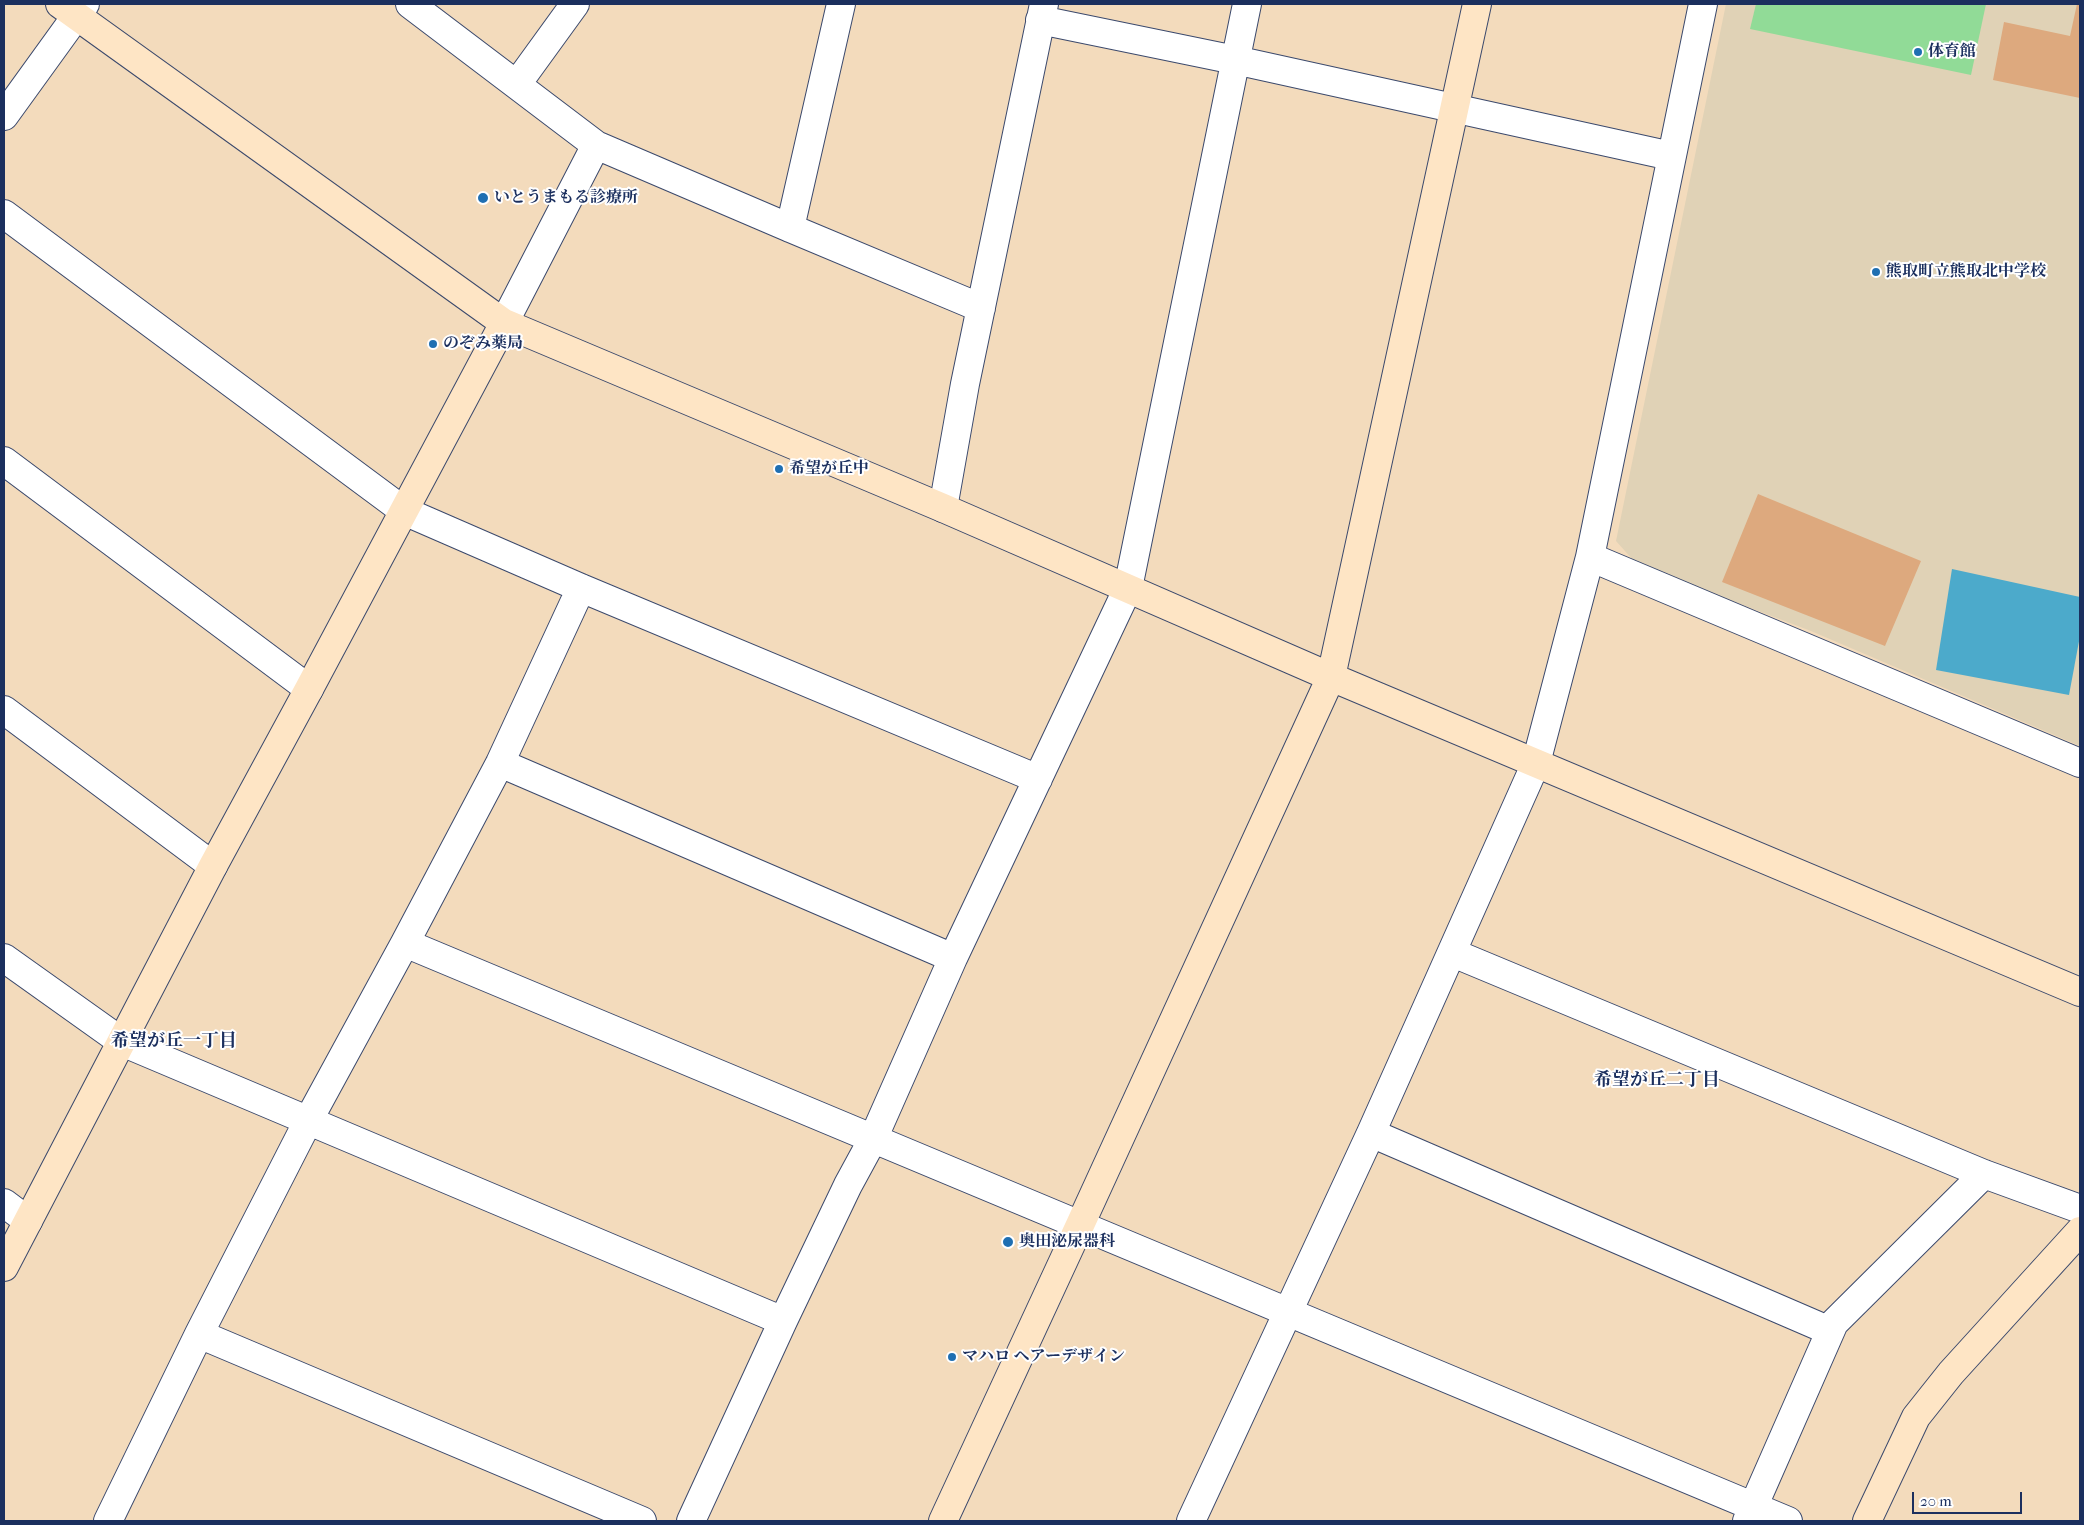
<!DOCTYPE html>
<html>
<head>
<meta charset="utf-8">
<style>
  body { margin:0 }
  #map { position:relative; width:2084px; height:1525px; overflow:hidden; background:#f3dbbc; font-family:"IM FELL French Canon",serif }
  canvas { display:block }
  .frame { position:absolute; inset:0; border:5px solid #1b2f5e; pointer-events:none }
  .scale { position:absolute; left:1912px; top:1492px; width:110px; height:22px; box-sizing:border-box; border:2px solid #1b2f5e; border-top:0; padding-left:6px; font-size:15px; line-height:18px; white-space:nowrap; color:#1b2f5e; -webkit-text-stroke:4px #fff; paint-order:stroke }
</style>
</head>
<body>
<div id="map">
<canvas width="2084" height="1525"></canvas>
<div class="frame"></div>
<div class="scale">20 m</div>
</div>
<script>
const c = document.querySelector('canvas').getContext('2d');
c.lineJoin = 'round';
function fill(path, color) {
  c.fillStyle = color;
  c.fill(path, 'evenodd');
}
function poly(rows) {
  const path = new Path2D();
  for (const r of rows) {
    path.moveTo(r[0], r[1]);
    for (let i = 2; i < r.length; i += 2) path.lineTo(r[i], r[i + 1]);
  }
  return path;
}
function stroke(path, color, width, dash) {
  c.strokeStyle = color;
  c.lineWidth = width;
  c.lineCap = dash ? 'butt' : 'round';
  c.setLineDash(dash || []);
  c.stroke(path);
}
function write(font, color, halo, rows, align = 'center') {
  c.font = font + ' "IM FELL French Canon","Noto Serif JP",serif';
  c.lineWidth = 4;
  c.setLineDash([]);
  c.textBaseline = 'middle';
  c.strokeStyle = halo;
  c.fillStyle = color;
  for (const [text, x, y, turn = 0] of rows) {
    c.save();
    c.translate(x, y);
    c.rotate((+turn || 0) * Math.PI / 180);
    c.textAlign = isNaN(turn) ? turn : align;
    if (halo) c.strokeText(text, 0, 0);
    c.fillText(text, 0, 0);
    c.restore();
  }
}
fill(poly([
  [1726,4,2080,4,2080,746,1811,631,1698,588,1633,560,1616,541]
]), '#e0d2b6');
fill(poly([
  [1756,4,1986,4,1971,75,1750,29]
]), '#91db97');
fill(poly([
  [1952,569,2080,597,2080,636,2069,695,1936,670]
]), '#4caacb');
fill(poly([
  [2077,4,2080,4,2080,98,1993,80,2004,22,2070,36],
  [1758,494,1921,561,1885,646,1722,582]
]), '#dda97e');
const street = poly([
  [410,4,596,145,790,228,981,308],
  [1040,20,1235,60,1671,156],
  [517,84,575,4],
  [4,116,85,4],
  [4,214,404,511,581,588,1038,779],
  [790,228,841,4],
  [504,323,596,145],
  [4,461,309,689],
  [943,508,965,384,1044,4],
  [1590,557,2080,763],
  [4,710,213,866],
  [500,763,953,958],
  [405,943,1788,1521],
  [1453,953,1984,1174,2080,1209],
  [4,958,122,1042,783,1321],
  [1371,1133,1830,1331],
  [4,1203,28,1221],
  [199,1334,642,1521],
  [108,1521,199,1334,308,1121,405,943,500,763,581,588],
  [691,1521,783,1321,848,1185,873,1139,953,958,1128,588,1247,4],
  [1191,1521,1371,1133,1536,763,1590,557,1703,4],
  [1747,1521,1834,1323,1984,1174]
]);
const secondary = poly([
  [60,4,504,323,943,508,1331,677,2080,992],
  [4,1267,213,866,309,689,504,323],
  [943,1521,1080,1225,1331,677,1477,4],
  [1867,1521,1916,1417,1951,1373,2080,1231]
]);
stroke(street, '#3b496c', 30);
stroke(secondary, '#3b496c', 30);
stroke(street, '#fff', 28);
stroke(secondary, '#fee5c5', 28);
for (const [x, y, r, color] of [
  [1918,52,5,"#1f6fb2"],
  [483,198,6,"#1f6fb2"],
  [1876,272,5,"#1f6fb2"],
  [433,344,5,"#1f6fb2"],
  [779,469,5,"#1f6fb2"],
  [1008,1242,6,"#1f6fb2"],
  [952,1357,5,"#1f6fb2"]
]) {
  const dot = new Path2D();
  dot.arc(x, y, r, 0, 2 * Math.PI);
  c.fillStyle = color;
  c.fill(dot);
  stroke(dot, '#fff', 2);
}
write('bold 16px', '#1b2f5e', '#fff', [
  ["体育館",1928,52],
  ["いとうまもる診療所",494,198],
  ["熊取町立熊取北中学校",1886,272],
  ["のぞみ薬局",443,344],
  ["希望が丘中",789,469],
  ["奥田泌尿器科",1019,1242],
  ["マハロ ヘアーデザイン",962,1357]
], 'left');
write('bold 18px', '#1b2f5e', '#fff', [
  ["希望が丘一丁目",174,1042],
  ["希望が丘二丁目",1657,1081]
]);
</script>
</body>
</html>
